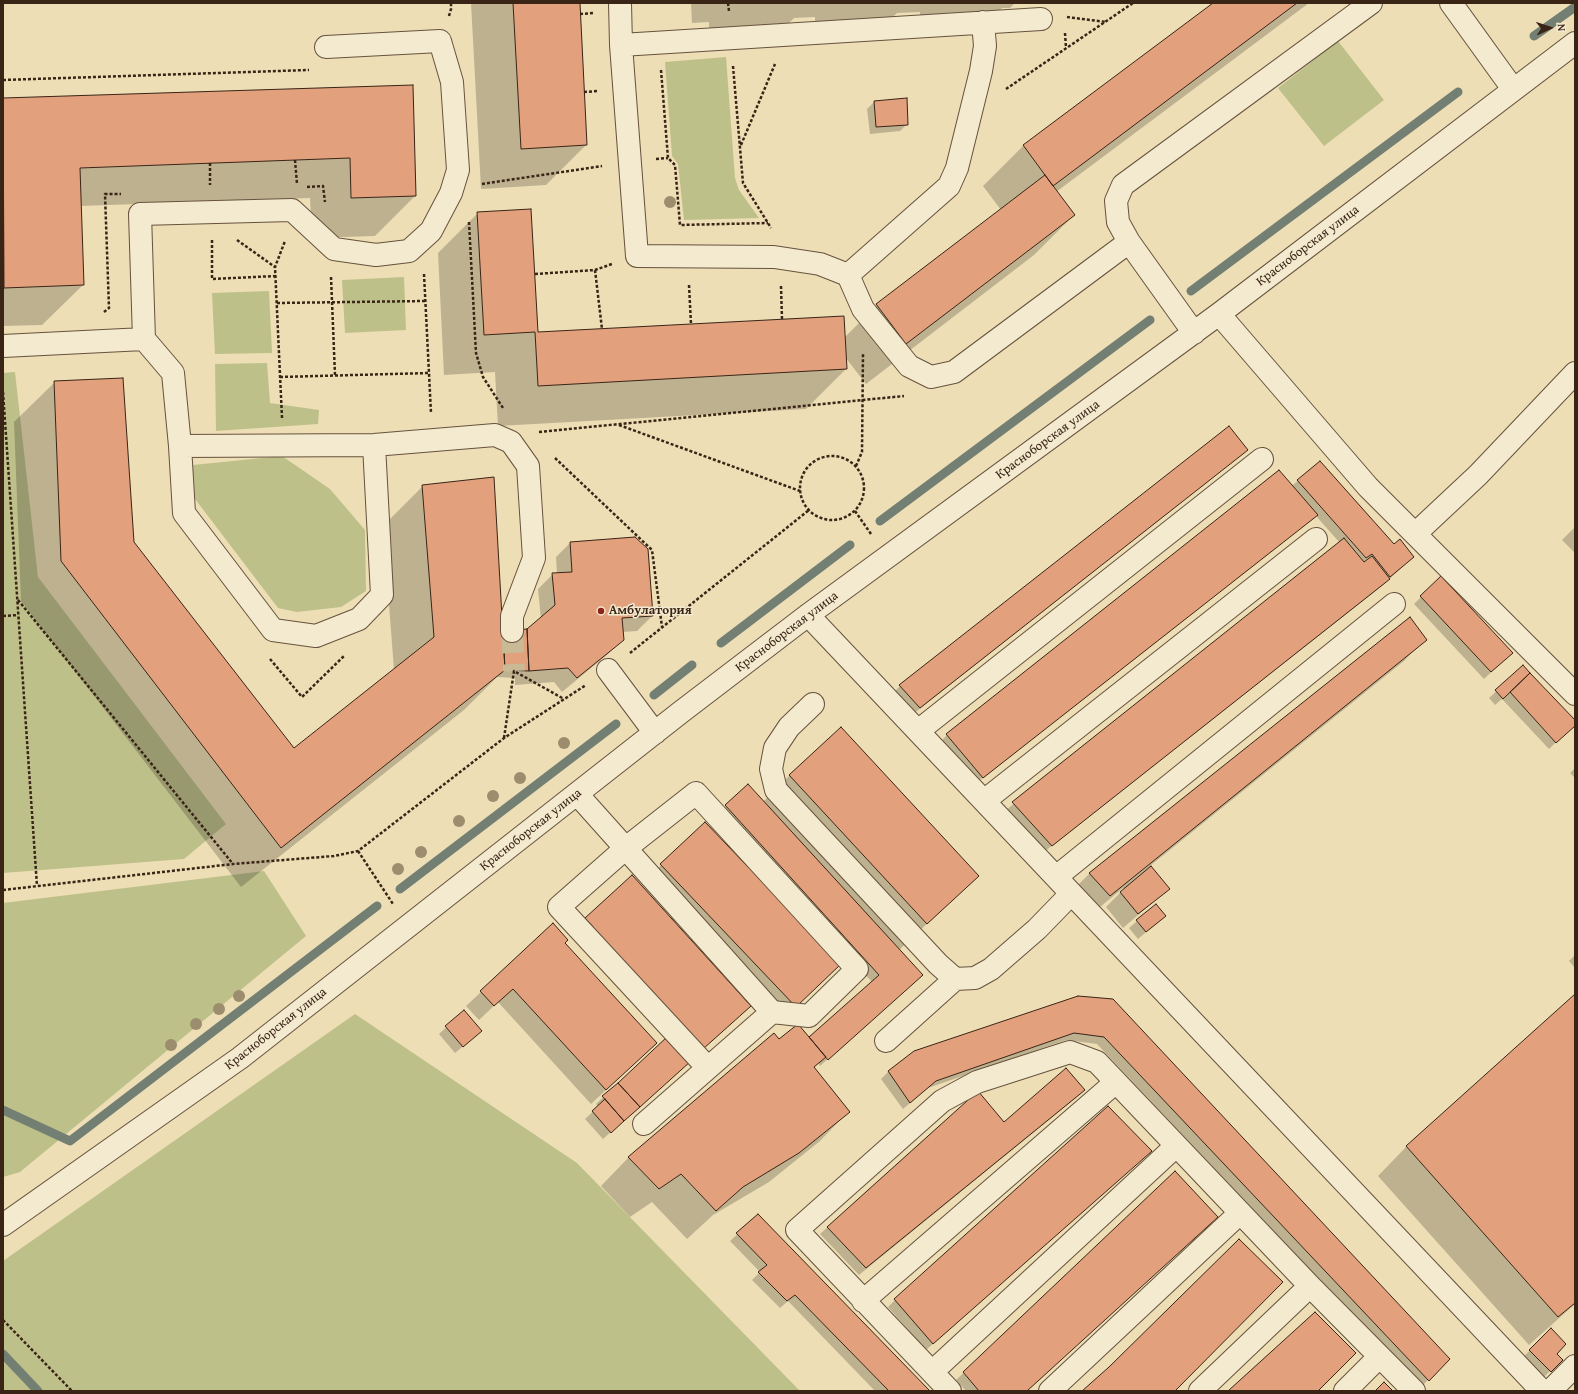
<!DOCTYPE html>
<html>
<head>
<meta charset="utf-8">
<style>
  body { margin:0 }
  #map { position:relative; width:1578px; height:1394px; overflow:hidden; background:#eddeb5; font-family:"Gentium Book Plus",serif }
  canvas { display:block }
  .frame { position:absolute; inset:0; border:4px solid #392416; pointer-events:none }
  .north { position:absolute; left:1530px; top:8px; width:40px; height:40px; -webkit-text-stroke:3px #f3eacf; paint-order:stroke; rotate:87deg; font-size:11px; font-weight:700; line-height:16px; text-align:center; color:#392416 }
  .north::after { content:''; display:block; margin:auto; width:14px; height:18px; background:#392416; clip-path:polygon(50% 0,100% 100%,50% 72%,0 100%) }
</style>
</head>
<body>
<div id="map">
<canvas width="1578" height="1394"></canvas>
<div class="frame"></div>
<div class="north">N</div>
</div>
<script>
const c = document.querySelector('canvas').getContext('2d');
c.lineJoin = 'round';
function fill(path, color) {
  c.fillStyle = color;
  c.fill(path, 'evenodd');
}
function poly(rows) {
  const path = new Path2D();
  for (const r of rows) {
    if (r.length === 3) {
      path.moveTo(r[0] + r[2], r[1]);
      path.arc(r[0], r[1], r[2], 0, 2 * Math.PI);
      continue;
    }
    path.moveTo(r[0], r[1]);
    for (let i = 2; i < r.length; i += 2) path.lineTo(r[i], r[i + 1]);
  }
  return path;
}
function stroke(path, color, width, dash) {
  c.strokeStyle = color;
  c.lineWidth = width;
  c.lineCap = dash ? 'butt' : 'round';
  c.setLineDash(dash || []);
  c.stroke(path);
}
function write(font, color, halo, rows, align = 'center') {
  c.font = font + ' "Gentium Book Plus",serif';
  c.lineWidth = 3;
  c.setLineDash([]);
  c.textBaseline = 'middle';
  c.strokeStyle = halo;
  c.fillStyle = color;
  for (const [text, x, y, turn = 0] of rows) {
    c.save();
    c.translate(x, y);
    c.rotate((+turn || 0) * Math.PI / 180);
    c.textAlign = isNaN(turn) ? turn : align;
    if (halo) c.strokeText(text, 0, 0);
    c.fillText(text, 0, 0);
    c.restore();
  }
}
fill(poly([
  [1338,41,1384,100,1324,146,1278,88],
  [726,57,735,178,739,190,759,218,684,220,678,164,672,156,665,62],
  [404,277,406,330,345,333,342,280],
  [269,291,272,353,215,354,212,293],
  [267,363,270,403,319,410,318,424,216,431,215,364],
  [15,372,38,577,226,824,184,859,3,873,3,373],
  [282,456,330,489,365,530,366,591,341,607,297,612,278,608,192,495,193,465],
  [264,871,306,936,20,1172,3,1177,3,903],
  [355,1014,577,1163,800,1391,3,1391,3,1261]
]), '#bec08a');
fill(poly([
  [471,3,578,3,586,145,546,185,481,189],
  [691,3,1015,3,1010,8,1002,8,992,18,920,21,920,12,897,13,887,23,815,26,815,17,794,18,784,28,709,31,709,22,692,23],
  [1214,3,1309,3,1056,192,1074,215,1034,255,866,384,845,357,846,369,806,409,498,426,495,372,444,375,438,253,478,213,537,333,844,338,877,305,1001,210,983,186,1023,146],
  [412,86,415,196,375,236,312,238,310,198,80,206,83,285,42,325,3,326,3,99],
  [874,102,907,124,900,131,870,134,867,109],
  [55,382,133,543,294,749,394,670,383,526,423,486,502,634,527,630,541,619,538,589,553,574,557,574,556,557,570,543,652,616,637,631,622,632,622,639,608,654,562,692,554,682,515,685,515,678,497,677,464,710,241,887,21,601,14,422],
  [1246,450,912,715,893,693,900,686],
  [1298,481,1413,557,1382,586,1044,852,1006,810,1340,543,1316,516,975,784,940,742,947,735],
  [1575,527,1575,553,1562,540],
  [1421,597,1504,660,1484,679,1414,604],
  [1425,639,1404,661,1150,866,1168,889,1123,928,1106,907,1124,889,1123,888,1088,917,1068,895,1090,873],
  [1523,666,1575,722,1575,724,1549,749,1502,699,1495,705,1489,698],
  [1575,768,1575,778,1570,773],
  [790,775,978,876,899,950,922,975,820,1066,818,1063,814,1068,848,1112,820,1141,769,1182,713,1215,687,1239,652,1202,630,1217,601,1186,629,1157,779,1041,809,1039,872,982,719,813,726,806,763,802],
  [705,823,840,964,788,1013,654,872],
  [632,876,695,1055,578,925],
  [1156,905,1165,916,1138,939,1129,928],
  [564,943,641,1057,591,1104,498,1002,479,1020,466,1006,481,992],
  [1575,955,1575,968,1569,961],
  [1575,995,1575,1304,1529,1345,1378,1176,1406,1147],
  [1079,997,1449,1359,1421,1387,1097,1044,1066,1040,928,1088,903,1109,881,1079,888,1072],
  [464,1011,473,1038,455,1053,439,1034],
  [618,1083,624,1120,603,1139,585,1119,598,1107,596,1104],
  [978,1093,1004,1123,1077,1097,859,1275,820,1234],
  [1143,1158,926,1350,888,1307,895,1300],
  [1175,1172,1027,1391,966,1391,956,1380],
  [758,1215,929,1391,875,1391,788,1301,780,1308,752,1280,760,1272,730,1241],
  [1551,1330,1556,1354,1561,1360,1543,1378,1523,1357]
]), '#0003');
stroke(poly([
  [1534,36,1575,7],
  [1191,291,1458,92],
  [880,521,1150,320],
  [721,643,850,545],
  [654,695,692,665],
  [400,889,616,724],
  [3,1110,70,1141,377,906],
  [3,1354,38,1391]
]), '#737f72', 9);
const building = poly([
  [513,3,580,3,587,145,521,149,513,3],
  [1213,3,1297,3,1053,186,1023,145,1213,3],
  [413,85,416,196,351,198,350,158,80,168,84,285,4,288,3,98,413,85],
  [907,98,908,125,876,127,874,101,907,98],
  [1045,175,1075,215,906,344,876,304,1045,175],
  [531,209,538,332,844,316,847,369,538,386,535,332,484,335,477,212,531,209],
  [123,378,134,542,294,748,434,637,422,485,494,477,505,670,281,848,61,561,54,381,123,378],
  [1229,426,1248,450,920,708,899,685,1229,426],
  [1320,461,1394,544,1400,539,1414,557,1390,577,1372,554,1366,558,1297,480,1320,461],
  [1279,470,1318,515,983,778,946,734,1279,470],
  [635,537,648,549,653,616,622,618,624,640,577,678,568,668,529,671,527,629,555,605,552,573,572,572,570,542,635,537],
  [1344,538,1364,562,1372,556,1390,579,1052,846,1012,802,1344,538],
  [1441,576,1513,653,1491,672,1420,596,1441,576],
  [1410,617,1427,640,1110,896,1089,873,1410,617],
  [527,629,529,671,505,670,503,631,527,629],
  [1523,665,1530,673,1503,699,1495,690,1523,665],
  [1530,673,1575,720,1575,726,1556,743,1510,692,1530,673],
  [841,727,979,876,927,924,789,775,841,727],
  [748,784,923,975,828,1060,809,1037,879,975,725,805,748,784],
  [705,822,841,964,796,1007,660,864,705,822],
  [1151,866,1170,889,1138,914,1120,892,1151,866],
  [632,875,751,1006,703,1049,585,918,632,875],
  [1156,904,1166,916,1146,932,1136,920,1156,904],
  [553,923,568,940,565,943,657,1043,606,1090,513,989,494,1006,480,991,553,923],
  [1575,994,1575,1303,1558,1317,1406,1146,1575,994],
  [1078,996,1113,999,1450,1359,1429,1381,1104,1037,1074,1033,936,1081,910,1103,888,1071,914,1051,1078,996],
  [464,1010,482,1031,463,1047,445,1026,464,1010],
  [798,1024,826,1057,814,1067,850,1112,799,1153,743,1187,716,1211,681,1174,659,1189,628,1157,774,1033,779,1039,798,1024],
  [668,1036,691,1061,640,1107,618,1083,668,1036],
  [1066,1068,1085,1090,866,1268,827,1227,978,1091,1004,1122,1066,1068],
  [618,1083,640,1107,624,1121,602,1096,618,1083],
  [605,1099,624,1121,611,1133,592,1111,605,1099],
  [1108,1106,1152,1151,933,1344,894,1299,1108,1106],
  [1175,1171,1218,1217,1027,1391,979,1391,963,1372,1175,1171],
  [758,1214,930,1391,889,1391,795,1295,787,1301,758,1272,767,1265,736,1233,758,1214],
  [1239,1239,1283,1282,1175,1391,1082,1391,1109,1367,1239,1239],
  [1315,1312,1356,1353,1318,1391,1228,1391,1315,1312],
  [1551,1328,1566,1344,1557,1354,1563,1360,1551,1372,1529,1350,1551,1328],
  [1384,1382,1393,1391,1375,1391,1384,1382]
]);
fill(building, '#e2a07d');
stroke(building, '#392416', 1);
stroke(poly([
  [512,631,514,671]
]), '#c9b995', 22, [22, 11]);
const minor = poly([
  [620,3,621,45],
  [1451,3,1513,89],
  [1041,19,621,45,637,256,774,257,820,264,848,275,863,309,909,366,931,377,954,372,1129,242],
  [848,275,949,186,957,168,981,71,985,46,983,22],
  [1219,314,1368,487,1575,694],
  [1194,333,1129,242,1118,222,1116,201,1123,185,1371,3],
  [144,339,140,214,292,210,334,249,376,255,409,251,431,231,451,193,458,170,452,82,440,41,326,47],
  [3,346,144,339,173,373,180,446,374,445,495,435,511,442,528,466,534,558,512,616,512,631],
  [180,446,184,513,273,630,316,636,359,619,382,595,374,445],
  [1415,534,1478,475,1575,373],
  [808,615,1542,1391],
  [608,670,655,733],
  [813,704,789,727,775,748,771,769,776,790,938,964,955,979,975,978,991,969,1037,929,1071,894],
  [918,731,1262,459],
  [577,794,772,1012,644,1124],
  [984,801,1316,539],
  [1056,877,1394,604],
  [886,1041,955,979],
  [708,1068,559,907,626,848,696,793,857,969,809,1016,772,1012],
  [3,1225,240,1058,681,712,808,615,1219,314,1575,43],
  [863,1301,1116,1082],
  [932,1372,1176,1146],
  [950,1391,797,1230,942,1101,977,1082,1070,1052,1097,1062,1310,1286,1414,1391],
  [1050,1391,1240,1213],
  [1200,1391,1310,1286],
  [1345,1391,1379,1357],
  [1550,1391,1575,1366]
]);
stroke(minor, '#66523e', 24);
stroke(poly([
  [728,3,729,11],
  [580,14,594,13],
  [449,16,451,9,451,3],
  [1067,17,1106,22],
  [1065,33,1066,48],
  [733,66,743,183,771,228],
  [661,70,668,158,675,165,680,225,768,223],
  [3,80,309,70],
  [1006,89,1133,3],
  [584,92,598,91],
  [741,145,775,64],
  [656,159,668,158],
  [295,160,297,184],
  [210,163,210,185],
  [482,184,602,166],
  [307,187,323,186,325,202],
  [469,222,476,353,483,377,503,408],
  [212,240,212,279,276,276],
  [237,240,275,267],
  [595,270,602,329],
  [424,274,431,413],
  [535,274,595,270,612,264],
  [331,277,335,375],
  [689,285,691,324],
  [781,286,782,319],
  [277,303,425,301],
  [104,312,109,308,105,194,121,194],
  [280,377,429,373],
  [3,392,37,886],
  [282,418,275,267,285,241],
  [619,425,800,491],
  [539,432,904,396],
  [832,488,32],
  [555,458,652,550,662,627],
  [856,466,862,452,863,354],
  [855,511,871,534],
  [18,600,233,864],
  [3,616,18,615],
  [630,653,809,510],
  [270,659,302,697,344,656],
  [504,738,514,671,564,699],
  [358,851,393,904],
  [3,890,233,864,334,856,358,851,504,738,586,685],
  [3,1320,72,1391]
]), '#392416', 2.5, [3, 2]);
stroke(minor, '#f3eacf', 22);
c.fillStyle = '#9c8d6e';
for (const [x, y] of [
  [670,202],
  [564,743],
  [520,778],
  [493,796],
  [459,821],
  [421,852],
  [398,869],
  [239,996],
  [219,1009],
  [196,1024],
  [171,1045]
]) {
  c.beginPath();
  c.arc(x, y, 6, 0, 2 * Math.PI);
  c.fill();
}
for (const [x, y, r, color] of [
  [601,611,4,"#8f2418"]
]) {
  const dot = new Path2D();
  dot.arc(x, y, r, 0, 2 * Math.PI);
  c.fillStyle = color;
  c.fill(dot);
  stroke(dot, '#f3eacf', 1.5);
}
write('13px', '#392416', '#f3eacf', [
  ["Красноборская улица",1308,246,-37],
  ["Красноборская улица",1048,440,-36],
  ["Красноборская улица",787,632,-37],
  ["Красноборская улица",531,830,-38],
  ["Красноборская улица",276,1029,-38]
]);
write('bold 13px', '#392416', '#f3eacf', [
  ["Амбулатория",609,611]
], 'left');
</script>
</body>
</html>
